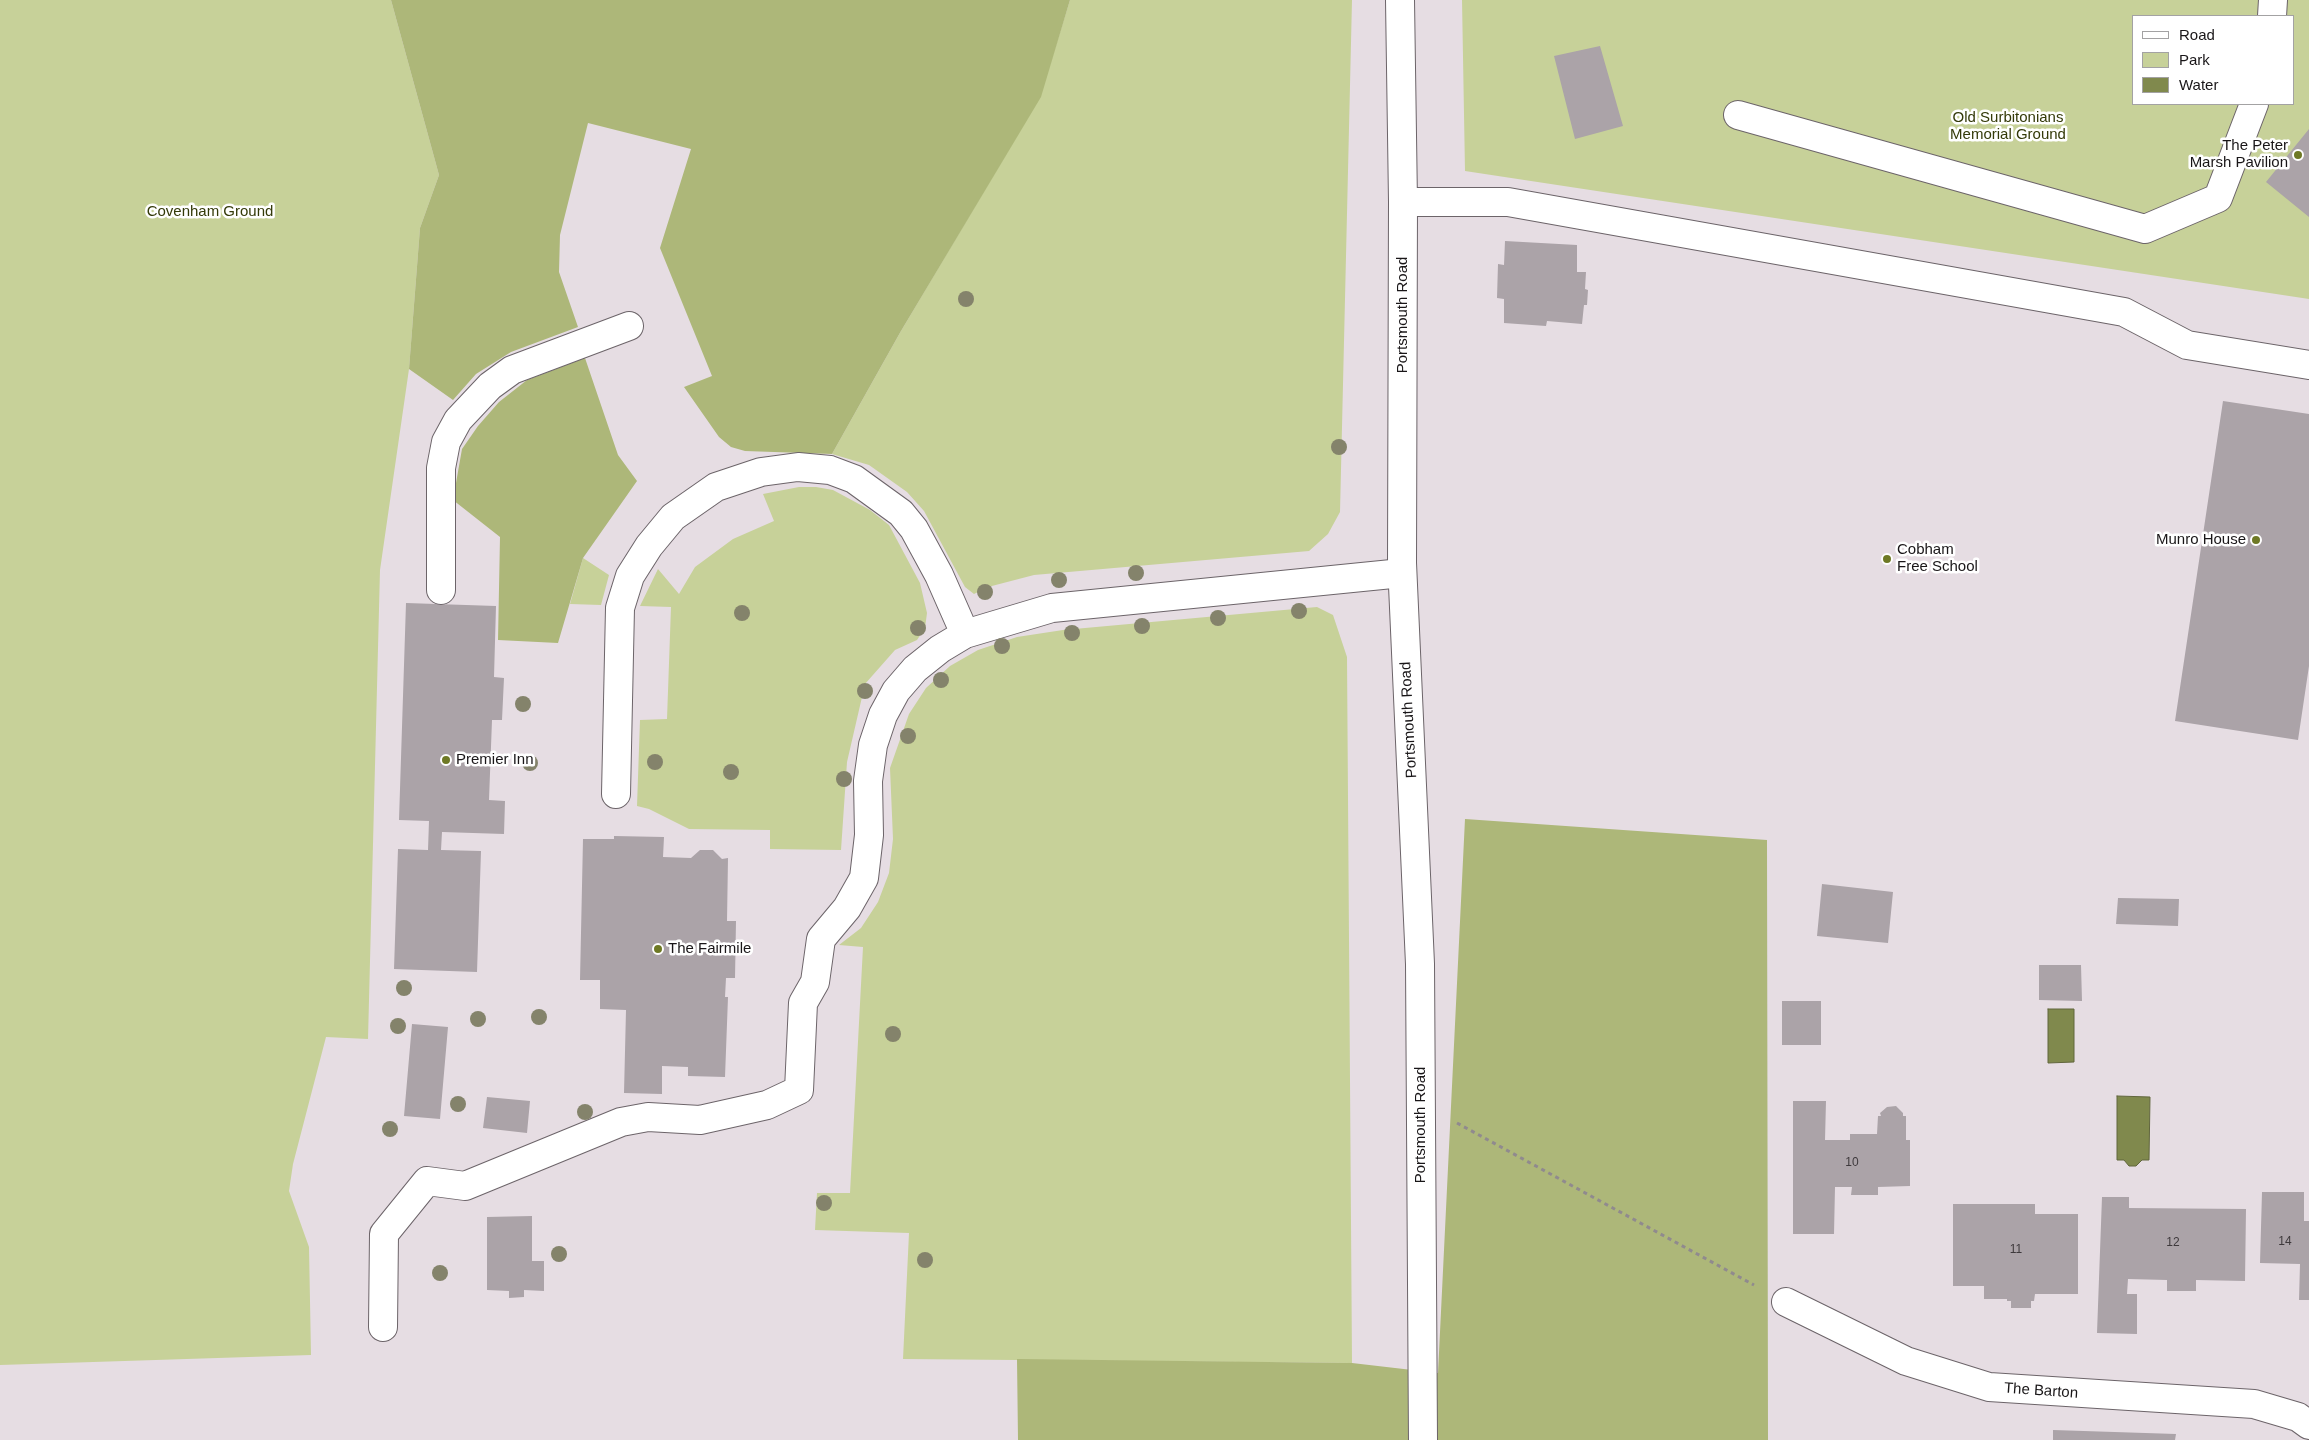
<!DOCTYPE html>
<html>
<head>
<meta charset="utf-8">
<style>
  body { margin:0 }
  #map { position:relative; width:2309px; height:1440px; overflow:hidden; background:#e6dde3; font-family:Arial,sans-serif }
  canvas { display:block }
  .legend { position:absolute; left:2132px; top:15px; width:162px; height:90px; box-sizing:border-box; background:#fff; border:1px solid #a3a2a3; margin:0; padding:6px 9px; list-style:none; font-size:15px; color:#191618 }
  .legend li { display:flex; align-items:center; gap:10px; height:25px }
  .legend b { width:25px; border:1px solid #a3a2a3 }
</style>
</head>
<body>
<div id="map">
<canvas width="2309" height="1440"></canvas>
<ul class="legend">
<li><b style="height:6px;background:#fff"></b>Road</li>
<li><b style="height:14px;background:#c7d199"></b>Park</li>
<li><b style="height:14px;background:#80894d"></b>Water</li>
</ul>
</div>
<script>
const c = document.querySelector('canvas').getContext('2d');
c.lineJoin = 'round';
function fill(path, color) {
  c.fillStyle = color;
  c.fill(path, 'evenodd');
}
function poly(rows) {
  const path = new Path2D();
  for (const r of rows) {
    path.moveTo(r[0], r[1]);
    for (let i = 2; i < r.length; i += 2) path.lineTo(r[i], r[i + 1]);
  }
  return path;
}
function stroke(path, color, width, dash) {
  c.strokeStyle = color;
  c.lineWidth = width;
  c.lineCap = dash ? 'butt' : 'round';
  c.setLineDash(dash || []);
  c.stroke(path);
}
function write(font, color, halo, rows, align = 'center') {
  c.font = font + ' Arial,sans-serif';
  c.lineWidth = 5;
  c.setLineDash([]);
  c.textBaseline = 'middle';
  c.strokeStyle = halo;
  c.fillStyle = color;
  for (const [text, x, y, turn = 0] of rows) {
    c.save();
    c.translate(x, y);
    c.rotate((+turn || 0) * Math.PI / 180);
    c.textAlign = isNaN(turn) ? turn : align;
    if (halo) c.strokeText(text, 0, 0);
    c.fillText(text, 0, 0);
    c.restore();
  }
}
fill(poly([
  [0,0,391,0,439,175,420,228,409,369,380,570,368,1039,326,1037,293,1164,289,1191,309,1247,311,1355,0,1365],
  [1070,0,1352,0,1340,512,1328,534,1309,551,1034,575,988,587,974,594,965,587,924,511,907,492,869,465,832,454,901,331,1040,97],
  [1462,0,2309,0,2309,299,1465,171],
  [2133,16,2293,16,2293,104,2133,104],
  [799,487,816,487,833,490,870,510,889,525,920,583,927,613,925,628,917,640,895,650,865,684,847,762,841,850,770,849,770,830,689,829,649,809,637,806,640,720,667,719,671,607,640,606,658,569,679,594,695,567,733,539,774,521,763,494],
  [583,558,609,575,601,605,570,604],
  [1317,607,1333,615,1347,657,1352,1363,903,1359,909,1233,815,1230,817,1193,850,1193,863,947,839,945,861,928,878,902,889,873,893,839,890,768,909,714,926,688,950,666,978,650,1017,637,1063,630]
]), '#c7d199');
fill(poly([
  [391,0,1070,0,1041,97,901,331,832,454,745,451,731,447,719,437,684,387,712,376,660,248,691,149,588,123,560,235,559,272,578,327,511,352,476,374,453,400,409,369,420,228,439,175],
  [585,358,618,455,637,481,583,558,558,643,498,640,500,537,453,500,462,449,478,426,499,402,527,380],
  [1465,819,1767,840,1768,1440,1018,1440,1017,1359,1352,1363,1438,1373]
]), '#adb779');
const water = poly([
  [2048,1009,2074,1009,2074,1062,2048,1063,2048,1009],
  [2117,1096,2150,1097,2149,1160,2142,1160,2136,1166,2129,1166,2124,1160,2117,1160,2117,1096]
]);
fill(water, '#80894d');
stroke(water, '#61663d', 1);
fill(poly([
  [1600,46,1623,126,1575,139,1554,56],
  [2309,129,2309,217,2266,182],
  [1505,241,1577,245,1577,272,1586,272,1585,289,1588,290,1587,305,1584,305,1582,324,1547,321,1546,326,1504,323,1504,299,1497,298,1498,264,1504,265],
  [2223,401,2309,414,2309,666,2298,740,2175,721],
  [406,603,496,606,494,677,504,678,502,720,492,720,489,800,505,801,504,834,442,832,441,850,481,851,477,972,394,969,398,849,428,850,429,821,399,820],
  [614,836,664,837,663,857,691,858,700,850,713,850,722,859,728,858,727,921,736,921,735,978,726,978,725,997,728,997,725,1077,688,1076,688,1067,662,1066,662,1094,624,1093,626,1010,600,1009,600,980,580,980,583,839,614,839],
  [1822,884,1893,892,1888,943,1817,936],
  [2118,898,2179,899,2178,926,2116,924],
  [2039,965,2081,965,2082,1001,2039,1000],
  [1782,1001,1821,1001,1821,1045,1782,1045],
  [412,1024,448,1027,440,1119,404,1116],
  [487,1097,530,1101,527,1133,483,1128],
  [1793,1101,1826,1101,1825,1140,1850,1140,1850,1134,1877,1134,1878,1116,1881,1116,1880,1113,1887,1107,1896,1106,1903,1113,1903,1116,1906,1116,1906,1140,1910,1140,1910,1186,1878,1187,1878,1195,1851,1195,1852,1187,1835,1187,1834,1234,1793,1234],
  [2262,1192,2304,1192,2304,1221,2309,1221,2309,1300,2299,1300,2300,1264,2260,1263],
  [2102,1197,2129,1197,2129,1208,2246,1209,2245,1281,2196,1280,2196,1291,2167,1291,2167,1280,2128,1279,2127,1294,2137,1294,2137,1334,2097,1333],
  [1953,1204,2035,1204,2035,1214,2078,1214,2078,1294,2035,1294,2034,1301,2031,1301,2031,1308,2011,1308,2011,1301,2007,1301,2007,1299,1984,1299,1984,1286,1953,1286],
  [532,1216,532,1261,544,1261,544,1291,524,1290,524,1297,509,1298,509,1291,487,1290,487,1217],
  [2053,1430,2176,1434,2175,1440,2053,1440]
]), '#aba3a8');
const minor = poly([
  [2272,16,2273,0],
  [1738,115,2145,229,2218,198,2254,104],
  [1403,202,1508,202,2124,312,2187,345,2309,365],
  [441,590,441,468,446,442,458,420,490,386,512,370,629,326],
  [616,794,620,608,630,576,649,546,673,517,716,487,761,472,798,467,830,470,854,479,901,513,914,529,939,575,965,634],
  [1786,1302,1906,1361,1989,1387,2254,1404,2298,1417,2309,1425],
  [383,1327,384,1234,427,1181,465,1186,621,1122,648,1117,700,1120,767,1105,799,1090,803,1003,815,982,821,939,847,908,864,878,869,835,868,781,873,745,883,715,896,691,915,669,940,649,965,634,1052,608,1402,573]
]);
const major = poly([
  [1400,0,1403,202,1402,563,1420,964,1423,1440]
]);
stroke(minor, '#6c6469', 30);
stroke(major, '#6c6469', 30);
stroke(poly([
  [1457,1123,1754,1285]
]), '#908a8e', 3, [4, 4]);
stroke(minor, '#fff', 28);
stroke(major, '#fff', 28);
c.fillStyle = '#84836b';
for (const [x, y] of [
  [966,299],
  [1339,447],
  [1136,573],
  [1059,580],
  [985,592],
  [1299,611],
  [742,613],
  [1218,618],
  [1142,626],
  [918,628],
  [1072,633],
  [1002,646],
  [941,680],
  [865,691],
  [523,704],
  [908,736],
  [655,762],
  [530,763],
  [731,772],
  [844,779],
  [404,988],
  [539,1017],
  [478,1019],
  [398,1026],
  [893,1034],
  [458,1104],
  [585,1112],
  [390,1129],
  [824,1203],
  [559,1254],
  [925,1260],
  [440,1273]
]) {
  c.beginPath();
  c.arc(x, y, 8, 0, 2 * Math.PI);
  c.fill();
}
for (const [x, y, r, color] of [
  [2298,155,5,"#6e7925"],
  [2256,540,5,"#6e7925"],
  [1887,559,5,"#6e7925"],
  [446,760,5,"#6e7925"],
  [658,949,5,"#6e7925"]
]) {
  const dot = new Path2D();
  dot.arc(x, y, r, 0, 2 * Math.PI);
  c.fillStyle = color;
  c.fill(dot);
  stroke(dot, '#fff', 2);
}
write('12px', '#3e393c', null, [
  ["10",1852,1163],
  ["14",2285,1242],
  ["12",2173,1243],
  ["11",2016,1250]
]);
write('15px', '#343a09', '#fff', [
  ["Old Surbitonians",2008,118],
  ["Memorial Ground",2008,135],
  ["Covenham Ground",210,212]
]);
write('15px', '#191618', '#fff', [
  ["The Peter",2288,146,"right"],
  ["Marsh Pavilion",2288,163,"right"],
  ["Munro House",2246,540,"right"],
  ["Cobham",1897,550],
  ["Free School",1897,567],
  ["Premier Inn",456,760],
  ["The Fairmile",668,949]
], 'left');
write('15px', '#191618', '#fff', [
  ["Portsmouth Road",1403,315,-90],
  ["Portsmouth Road",1409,720,-93],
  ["Portsmouth Road",1421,1125,-90],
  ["The Barton",2041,1391,4]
]);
</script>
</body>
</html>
